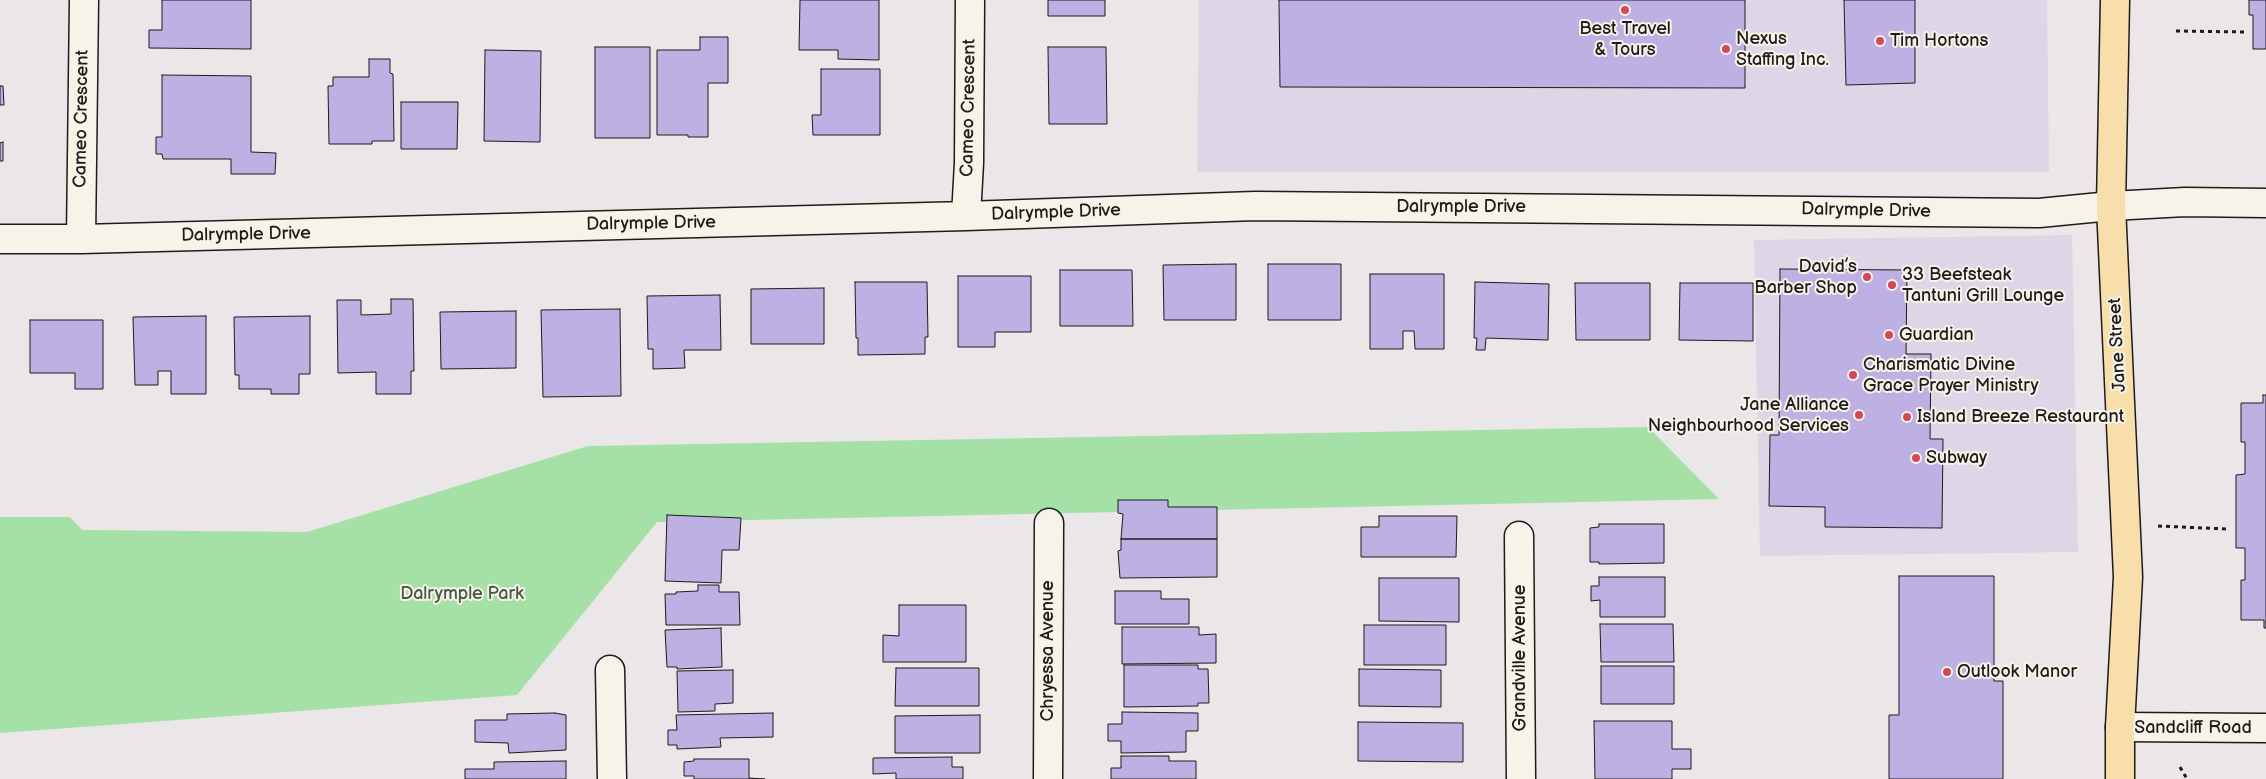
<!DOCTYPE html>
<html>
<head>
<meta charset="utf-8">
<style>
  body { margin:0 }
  canvas { display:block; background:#ebe6e7 }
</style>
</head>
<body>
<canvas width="2266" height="779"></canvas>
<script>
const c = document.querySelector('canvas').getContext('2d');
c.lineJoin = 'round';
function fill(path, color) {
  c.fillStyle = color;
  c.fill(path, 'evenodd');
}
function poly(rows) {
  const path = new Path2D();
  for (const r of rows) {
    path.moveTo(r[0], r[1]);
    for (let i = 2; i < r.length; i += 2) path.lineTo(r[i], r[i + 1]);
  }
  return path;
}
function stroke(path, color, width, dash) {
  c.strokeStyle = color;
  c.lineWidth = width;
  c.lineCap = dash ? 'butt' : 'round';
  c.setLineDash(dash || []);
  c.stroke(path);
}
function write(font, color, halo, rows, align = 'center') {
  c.font = font + ' "Balsamiq Sans",sans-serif';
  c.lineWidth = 4;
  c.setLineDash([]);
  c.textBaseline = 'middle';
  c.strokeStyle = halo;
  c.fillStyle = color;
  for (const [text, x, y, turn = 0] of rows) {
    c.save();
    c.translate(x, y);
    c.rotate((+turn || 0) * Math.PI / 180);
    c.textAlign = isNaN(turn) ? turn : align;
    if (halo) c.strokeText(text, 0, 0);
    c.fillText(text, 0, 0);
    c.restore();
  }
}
fill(poly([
  [1199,0,2047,0,2049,172,1197,172],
  [2072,235,2078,552,1760,556,1754,240]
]), '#ddd6e6');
fill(poly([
  [1648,427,1719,499,657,522,517,695,0,733,0,517,70,517,82,530,307,532,588,446]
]), '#a5e0a6');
const building = poly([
  [162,0,251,0,251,49,149,48,149,30,162,30,162,0],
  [800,0,879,0,879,60,838,59,838,50,799,50,800,0],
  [1048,0,1105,0,1105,16,1048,16,1048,0],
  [1279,0,1745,0,1745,88,1280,87,1279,0],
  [1844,0,1915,0,1915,83,1846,85,1844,0],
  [2249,0,2266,0,2266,49,2253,49,2253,15,2249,15,2249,0],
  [700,37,728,37,728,83,708,83,708,137,688,137,688,135,657,135,657,50,700,50,700,37],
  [595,47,650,47,650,138,595,138,595,47],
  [1048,47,1106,47,1107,124,1049,124,1048,47],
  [485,50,541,51,540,142,484,141,485,50],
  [369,59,390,59,390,73,393,74,394,141,372,141,372,144,329,144,328,86,333,86,333,77,369,77,369,59],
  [821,69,880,69,880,135,813,135,812,115,821,115,821,69],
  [162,75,251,76,251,152,276,153,275,174,231,174,231,159,163,159,162,154,156,154,156,137,162,137,162,75],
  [0,86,3,86,4,105,0,105,0,86],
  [401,102,458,102,457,149,401,149,401,102],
  [3,142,3,161,0,161,0,143,3,142],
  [1236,264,1236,320,1164,320,1163,265,1236,264],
  [1268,264,1341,264,1341,320,1268,320,1268,264],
  [1780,269,1907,270,1906,354,1931,354,1930,439,1943,439,1942,528,1825,527,1825,507,1769,506,1770,435,1779,435,1780,269],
  [1060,270,1132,270,1133,326,1060,326,1060,270],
  [1370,274,1444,274,1444,349,1415,349,1414,331,1403,331,1403,349,1370,349,1370,274],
  [958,276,1031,276,1031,332,995,332,995,347,958,347,958,276],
  [855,282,927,282,928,337,925,337,925,354,858,355,858,338,856,338,855,282],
  [1475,282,1549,284,1548,340,1486,338,1485,350,1476,350,1477,338,1474,338,1475,282],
  [1575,283,1650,283,1650,340,1576,340,1575,283],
  [1680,283,1753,283,1753,341,1679,340,1680,283],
  [824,288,824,344,751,344,751,289,824,288],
  [720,295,721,350,684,350,685,368,653,369,653,349,648,349,647,296,720,295],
  [391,299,413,299,414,371,411,371,411,394,376,394,376,372,338,373,337,300,361,300,361,315,391,314,391,299],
  [620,309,621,396,543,397,541,310,620,309],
  [516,311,516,368,441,369,440,312,516,311],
  [206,316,206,394,171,394,171,371,158,371,158,385,135,385,133,317,206,316],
  [310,316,310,374,299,374,299,394,271,394,271,389,239,389,239,375,235,375,234,317,310,316],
  [30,320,103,320,103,389,75,389,75,373,30,373,30,320],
  [2263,395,2266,395,2266,628,2264,628,2264,620,2241,620,2241,580,2245,580,2245,548,2236,548,2236,475,2245,474,2245,442,2241,442,2241,403,2263,403,2263,395],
  [1118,500,1168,500,1168,507,1217,507,1217,539,1121,539,1123,514,1118,513,1118,500],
  [667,515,741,518,739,550,722,550,721,583,665,581,667,515],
  [1379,516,1457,516,1456,557,1361,557,1361,527,1379,527,1379,516],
  [1599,524,1664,524,1664,563,1599,564,1599,562,1590,562,1590,528,1599,527,1599,524],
  [1121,539,1217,539,1217,577,1120,578,1118,551,1121,550,1121,539],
  [1899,576,1994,576,1994,681,2003,681,2003,779,1889,779,1889,715,1899,715,1899,576],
  [1599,577,1665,577,1665,617,1600,617,1600,600,1591,601,1591,586,1599,586,1599,577],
  [1379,578,1459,578,1459,622,1379,621,1379,578],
  [698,585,719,585,719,592,739,592,740,625,666,625,665,594,676,594,676,592,698,591,698,585],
  [1115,591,1161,591,1161,599,1189,599,1189,624,1115,624,1115,591],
  [899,605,966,605,966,662,883,662,883,635,899,636,899,605],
  [1600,624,1673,624,1674,662,1601,662,1600,624],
  [1364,625,1446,625,1446,665,1364,665,1364,625],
  [1122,627,1199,627,1199,635,1216,634,1216,663,1122,664,1122,627],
  [721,628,722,667,677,669,677,667,667,667,665,630,721,628],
  [1124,665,1198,665,1198,669,1208,669,1209,703,1198,703,1198,706,1124,707,1124,665],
  [1601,666,1674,666,1674,704,1601,704,1601,666],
  [896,668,979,668,979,706,895,706,896,668],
  [1359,669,1441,670,1441,707,1359,706,1359,669],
  [733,670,733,703,715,704,715,711,678,712,677,671,733,670],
  [1122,712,1198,713,1198,731,1186,731,1186,752,1121,753,1121,741,1108,741,1108,724,1122,724,1122,712],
  [555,713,566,715,566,750,509,753,508,743,475,742,475,720,507,720,507,714,555,713],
  [773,713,773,737,720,738,721,747,677,749,677,745,668,745,668,730,677,730,676,715,773,713],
  [980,715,980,753,895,753,895,716,980,715],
  [1594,721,1672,721,1672,749,1691,749,1691,769,1672,769,1672,779,1595,779,1594,721],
  [1358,722,1463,723,1463,762,1358,761,1358,722],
  [1121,756,1169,756,1169,761,1196,761,1196,779,1111,779,1111,768,1121,768,1121,756],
  [952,757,952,767,963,767,963,779,896,779,896,773,873,774,873,758,952,757],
  [694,759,749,759,749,778,765,779,694,779,694,776,684,776,684,762,694,761,694,759],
  [566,761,566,779,465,779,465,769,494,769,494,762,566,761]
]);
fill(building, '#bcb1e2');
stroke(building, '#1c1c1c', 1);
const minor = poly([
  [966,216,969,163,970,0],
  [0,239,81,239,966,216,1255,206,2039,213,2111,206,2185,202,2266,203],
  [81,239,84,0],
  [1519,536,1521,779],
  [610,670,612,779],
  [2120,727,2266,728],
  [1048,779,1049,523]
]);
const major = poly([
  [2115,0,2111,206,2128,577,2120,727,2120,779]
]);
stroke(minor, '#1c1c1c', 31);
stroke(major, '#1c1c1c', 31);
stroke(poly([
  [2176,31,2245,32],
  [2158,526,2227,529],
  [2180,767,2187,779]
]), '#1c1c1c', 3, [4, 4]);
stroke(minor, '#f7f3e8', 28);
stroke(major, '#f8deab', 28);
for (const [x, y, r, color] of [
  [1625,10,5,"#d1495b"],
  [1880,41,5,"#d1495b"],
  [1726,49,5,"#d1495b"],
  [1867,277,5,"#d1495b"],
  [1892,285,5,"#d1495b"],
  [1889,335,5,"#d1495b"],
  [1853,375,5,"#d1495b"],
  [1859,415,5,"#d1495b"],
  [1907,417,5,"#d1495b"],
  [1916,458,5,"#d1495b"],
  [1947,672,5,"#d1495b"]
]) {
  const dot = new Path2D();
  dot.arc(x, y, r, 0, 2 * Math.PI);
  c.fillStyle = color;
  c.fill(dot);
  stroke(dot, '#f7f3e8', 2);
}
write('18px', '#1c1c1c', '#f7f3e8', [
  ["Best Travel",1625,29,"center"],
  ["& Tours",1625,50,"center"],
  ["Nexus",1736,39],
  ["Staffing Inc.",1736,60],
  ["Tim Hortons",1890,41],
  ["David’s",1857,267,"right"],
  ["Barber Shop",1857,288,"right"],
  ["33 Beefsteak",1902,275],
  ["Tantuni Grill Lounge",1902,296],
  ["Guardian",1899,335],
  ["Charismatic Divine",1863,365],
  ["Grace Prayer Ministry",1863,386],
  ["Jane Alliance",1849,405,"right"],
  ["Neighbourhood Services",1849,426,"right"],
  ["Island Breeze Restaurant",1917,417],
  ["Subway",1926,458],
  ["Outlook Manor",1957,672]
], 'left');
write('18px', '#1c1c1c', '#f7f3e8', [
  ["Cameo Crescent",969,108,-89],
  ["Cameo Crescent",82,119,-89],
  ["Dalrymple Drive",1461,207],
  ["Dalrymple Drive",1866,211,1],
  ["Dalrymple Drive",1056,213,-2],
  ["Dalrymple Drive",651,224,-1],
  ["Dalrymple Drive",246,235,-1],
  ["Jane Street",2118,345,-93],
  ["Chryessa Avenue",1048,651,-90],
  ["Grandville Avenue",1520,658,-90],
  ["Sandcliff Road",2193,728]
]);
write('18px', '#455745', '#f7f3e8', [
  ["Dalrymple Park",462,594]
]);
</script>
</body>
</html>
